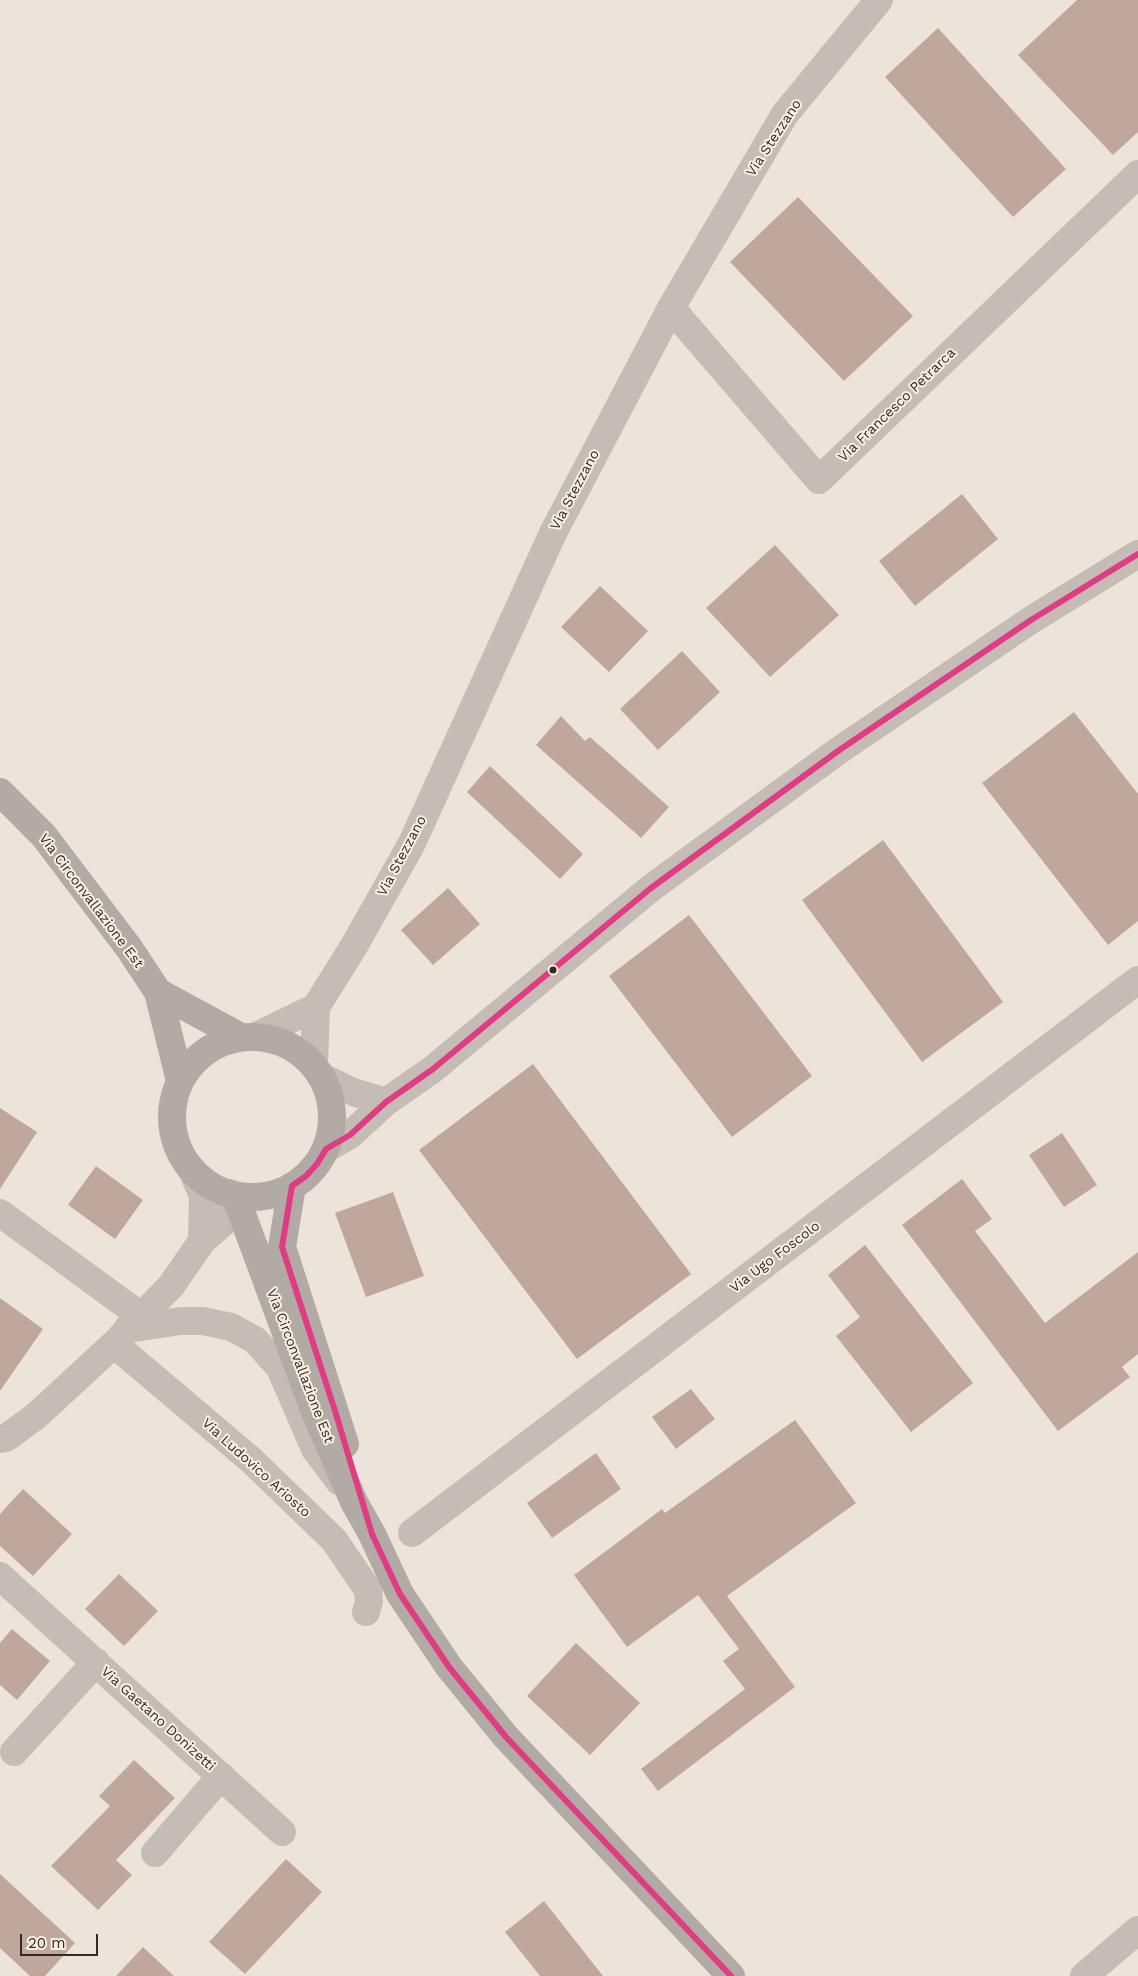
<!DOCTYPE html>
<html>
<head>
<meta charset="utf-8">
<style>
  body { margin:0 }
  #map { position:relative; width:1138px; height:1976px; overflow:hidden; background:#ece4db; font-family:"Work Sans",sans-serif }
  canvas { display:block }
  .scale { position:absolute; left:20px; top:1934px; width:78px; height:22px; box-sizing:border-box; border:2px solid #342924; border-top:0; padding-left:6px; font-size:15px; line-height:18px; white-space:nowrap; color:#342924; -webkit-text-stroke:4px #faeee2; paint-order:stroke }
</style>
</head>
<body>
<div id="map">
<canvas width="1138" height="1976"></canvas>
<div class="scale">20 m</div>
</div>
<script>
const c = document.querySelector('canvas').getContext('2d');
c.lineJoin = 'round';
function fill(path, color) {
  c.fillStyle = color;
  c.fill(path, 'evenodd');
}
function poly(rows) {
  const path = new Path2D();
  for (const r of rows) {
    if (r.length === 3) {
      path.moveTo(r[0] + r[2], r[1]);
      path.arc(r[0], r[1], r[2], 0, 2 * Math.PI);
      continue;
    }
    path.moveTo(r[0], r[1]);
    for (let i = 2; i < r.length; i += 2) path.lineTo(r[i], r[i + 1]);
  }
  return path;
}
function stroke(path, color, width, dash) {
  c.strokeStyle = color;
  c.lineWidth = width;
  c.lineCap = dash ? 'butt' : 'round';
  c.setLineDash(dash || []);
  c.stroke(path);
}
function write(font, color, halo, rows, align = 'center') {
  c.font = font + ' "Work Sans",sans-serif';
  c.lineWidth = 4;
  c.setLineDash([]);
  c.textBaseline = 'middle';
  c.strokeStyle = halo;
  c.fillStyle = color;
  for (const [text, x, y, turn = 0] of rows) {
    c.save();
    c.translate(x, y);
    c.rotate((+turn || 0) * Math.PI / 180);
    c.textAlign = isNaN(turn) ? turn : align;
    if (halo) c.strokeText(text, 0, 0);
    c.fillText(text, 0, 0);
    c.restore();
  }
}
fill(poly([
  [1077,0,1138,0,1138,132,1113,155,1018,55],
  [938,28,1066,169,1013,217,885,77],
  [798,197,913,316,844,381,730,262],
  [962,494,998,539,915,606,879,561],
  [775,545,839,615,770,677,706,608],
  [600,586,648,631,609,672,561,627],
  [682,651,720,692,658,750,620,709],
  [1074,712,1138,794,1138,921,1108,945,982,783],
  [561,716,585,741,590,737,669,807,641,838,536,745],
  [490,766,583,854,560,879,467,792],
  [883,840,1003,1002,922,1062,802,900],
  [448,888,480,924,433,965,401,930],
  [689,915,812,1076,732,1137,609,976],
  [533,1064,691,1274,577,1359,419,1150],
  [0,1108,37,1132,0,1189],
  [1062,1133,1097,1185,1064,1207,1029,1155],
  [96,1166,143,1200,115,1239,68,1205],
  [962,1179,992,1219,975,1231,1045,1323,1138,1252,1138,1354,1122,1367,1130,1377,1058,1431,902,1225],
  [393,1192,424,1276,366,1297,335,1213],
  [865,1245,973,1383,911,1432,836,1336,860,1317,828,1275],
  [0,1298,43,1329,0,1391],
  [691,1389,715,1419,676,1449,652,1417],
  [795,1420,856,1503,727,1596,795,1687,658,1791,641,1769,745,1689,723,1661,739,1649,698,1595,627,1647,574,1575,662,1509,665,1513],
  [596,1453,621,1489,552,1538,527,1503],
  [23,1489,72,1534,33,1576,0,1546,0,1514],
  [119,1574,158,1611,124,1646,85,1609],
  [12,1629,50,1661,17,1700,0,1685,0,1643],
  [576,1643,640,1703,590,1755,527,1696],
  [134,1760,175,1798,116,1860,132,1875,98,1910,51,1866,110,1806,99,1796],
  [286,1859,322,1892,245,1974,209,1942],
  [0,1874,75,1943,45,1976,30,1976,0,1948],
  [544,1901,603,1976,540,1976,505,1932],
  [143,1947,174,1976,116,1976]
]), '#c0a79c');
stroke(poly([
  [671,308,819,480,1138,174],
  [256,1036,316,1007],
  [314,1065,316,1007,354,946,411,845,553,533,671,308,785,114,879,0],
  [322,1077,353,1092,386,1102],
  [326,1149,350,1135,386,1102,433,1069,651,888,838,751,1031,620,1138,554],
  [192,1170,203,1196,202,1241],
  [0,1213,141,1316],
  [127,1329,181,1321,203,1321,231,1327,255,1340,280,1368,315,1449,339,1481],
  [114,1344,251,1460,334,1540,368,1590,369,1602,366,1612],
  [0,1439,6,1438,36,1416,114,1344,171,1286,202,1241,226,1220,229,1193],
  [412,1533,1138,980],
  [0,1576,282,1832],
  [14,1752,96,1662],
  [155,1853,221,1776],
  [1084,1976,1138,1930]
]), '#c4bcb5', 28);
stroke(poly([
  [0,792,44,836,129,948,158,992,180,1081],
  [158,992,241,1037],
  [252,1117,80],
  [292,1186,282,1247,345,1444],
  [235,1195,315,1412,354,1502,372,1534,400,1594,449,1667,506,1737,731,1976]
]), '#b2aaa4', 28);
stroke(poly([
  [731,1976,506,1737,449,1667,400,1594,372,1534,336,1414,282,1247,292,1186,306,1176,317,1164,326,1149,350,1135,386,1102,433,1069,651,888,838,751,1031,620,1138,554]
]), '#e03c83', 6);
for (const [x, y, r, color] of [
  [553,970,4.5,"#342924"]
]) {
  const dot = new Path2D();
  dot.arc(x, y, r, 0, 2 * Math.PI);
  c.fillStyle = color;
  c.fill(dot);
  stroke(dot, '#faeee2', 2);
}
write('14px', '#342924', '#faeee2', [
  ["Via Stezzano",774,138,-57],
  ["Via Francesco Petrarca",897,405,-44],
  ["Via Stezzano",575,490,-62],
  ["Via Stezzano",402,856,-62],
  ["Via Circonvallazione Est",91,901,53],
  ["Via Ugo Foscolo",775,1257,-37],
  ["Via Circonvallazione Est",300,1366,69],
  ["Via Ludovico Ariosto",256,1468,42],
  ["Via Gaetano Donizetti",158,1719,42]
]);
</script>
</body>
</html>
